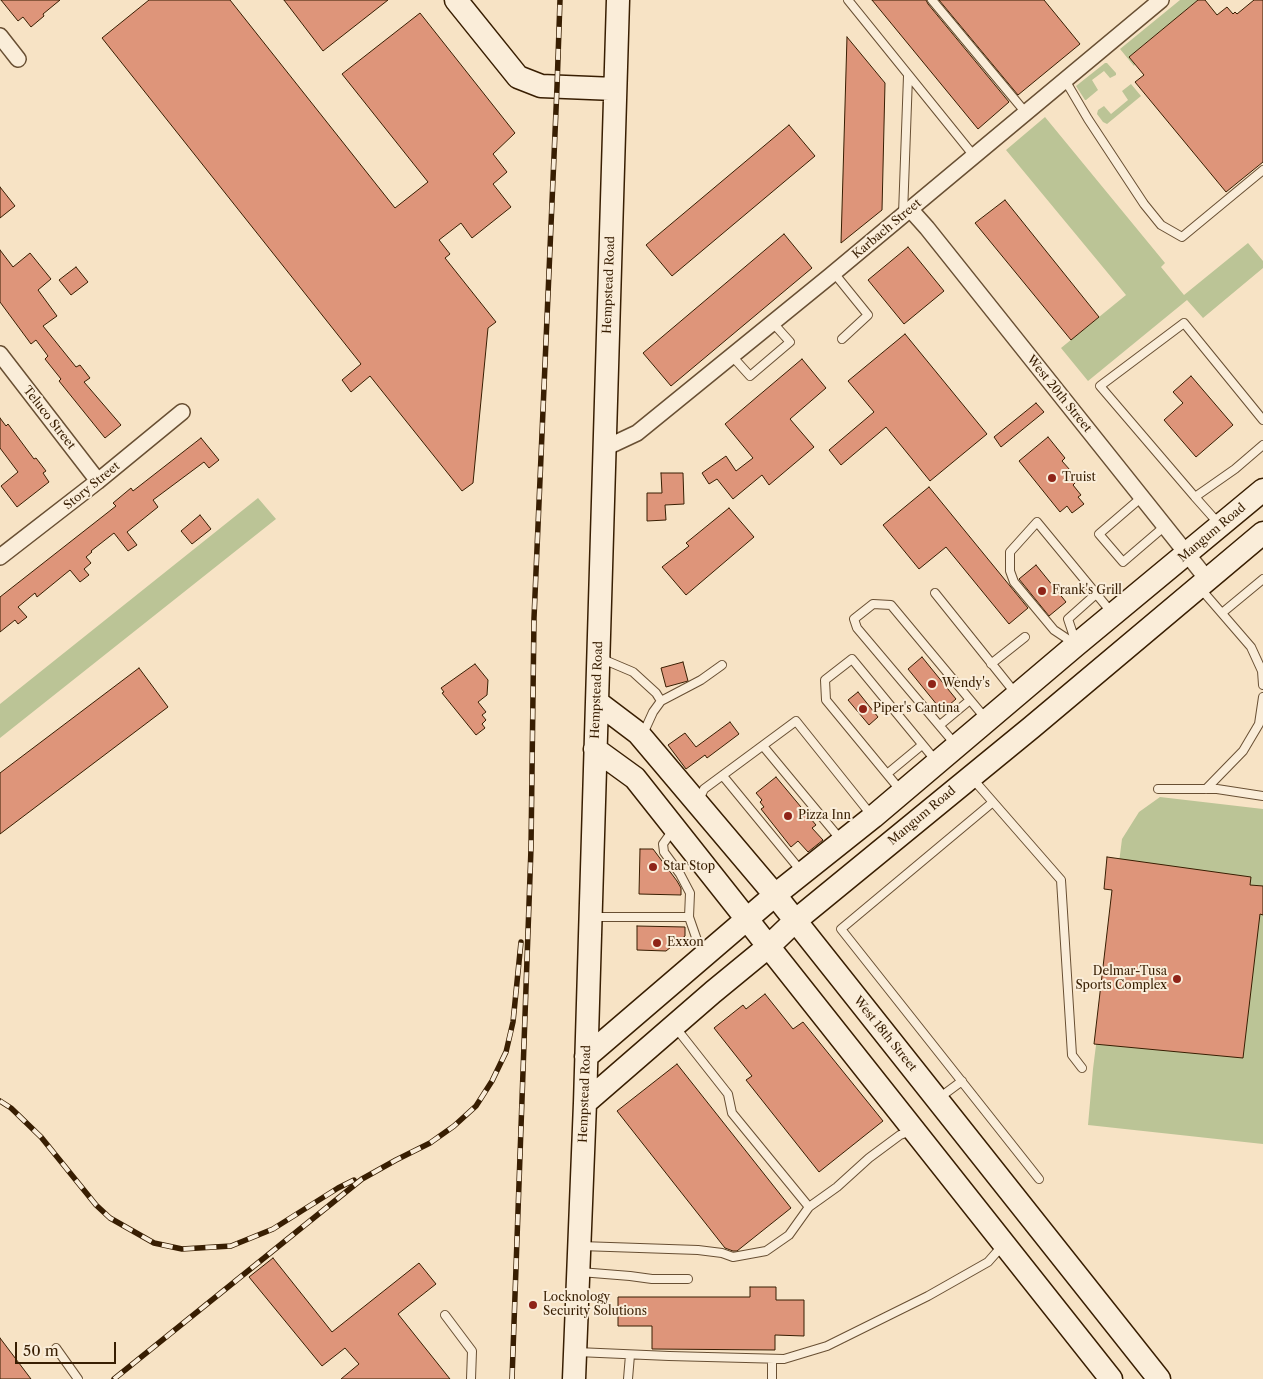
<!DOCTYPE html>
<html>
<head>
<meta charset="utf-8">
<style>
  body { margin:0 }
  #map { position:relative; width:1263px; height:1379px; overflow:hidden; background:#f7e3c5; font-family:"Libre Caslon Text",serif }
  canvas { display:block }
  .scale { position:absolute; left:15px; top:1342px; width:101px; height:22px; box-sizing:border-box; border:2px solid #381e02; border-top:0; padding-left:6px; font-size:15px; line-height:18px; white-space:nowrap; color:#381e02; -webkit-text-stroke:4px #faedd9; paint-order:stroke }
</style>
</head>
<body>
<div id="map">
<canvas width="1263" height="1379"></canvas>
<div class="scale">50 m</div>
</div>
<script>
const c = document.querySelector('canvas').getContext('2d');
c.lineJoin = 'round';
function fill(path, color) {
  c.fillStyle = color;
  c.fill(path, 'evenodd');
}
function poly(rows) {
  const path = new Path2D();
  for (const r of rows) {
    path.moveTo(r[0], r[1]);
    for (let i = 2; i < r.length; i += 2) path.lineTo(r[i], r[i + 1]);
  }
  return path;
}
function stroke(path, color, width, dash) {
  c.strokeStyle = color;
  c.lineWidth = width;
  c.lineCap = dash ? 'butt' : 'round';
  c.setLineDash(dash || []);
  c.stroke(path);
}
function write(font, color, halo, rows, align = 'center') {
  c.font = font + ' "Libre Caslon Text",serif';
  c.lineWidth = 4;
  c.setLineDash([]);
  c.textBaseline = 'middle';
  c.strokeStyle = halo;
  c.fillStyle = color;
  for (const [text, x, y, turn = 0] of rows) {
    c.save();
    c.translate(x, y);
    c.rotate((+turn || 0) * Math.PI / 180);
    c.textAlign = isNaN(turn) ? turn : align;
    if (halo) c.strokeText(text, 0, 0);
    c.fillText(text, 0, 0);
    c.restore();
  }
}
fill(poly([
  [1180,0,1198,0,1129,57,1135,64,1134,66,1120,49],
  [1105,63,1107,63,1116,73,1116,75,1110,78,1104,71,1092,80,1098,90,1086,100,1085,100,1076,86],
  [1131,84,1141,96,1107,124,1103,122,1097,114,1098,110,1104,106,1111,114,1128,100,1122,91],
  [1045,117,1165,263,1161,267,1184,295,1248,243,1263,261,1263,268,1203,318,1187,300,1088,381,1061,348,1126,295,1006,150],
  [258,498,276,519,0,738,0,704],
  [1160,797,1263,809,1263,1144,1088,1125,1093,1069,1122,839,1139,812]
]), '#bbc496');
const building = poly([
  [1,0,60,0,43,14,44,16,31,27,23,17,18,21,1,0],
  [149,0,230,0,395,208,428,182,342,74,420,13,515,133,493,154,507,172,493,184,511,207,472,238,461,223,439,240,450,254,445,258,496,322,488,328,473,483,462,491,370,376,351,392,342,380,361,364,102,38,149,0],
  [284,0,388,0,323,51,284,0],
  [872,0,926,0,928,4,1009,102,978,129,872,0],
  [939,0,1044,0,1080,44,1018,95,939,0],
  [1198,0,1205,0,1217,15,1227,7,1233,14,1235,12,1237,14,1254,0,1263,0,1263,162,1226,192,1135,82,1144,75,1129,57,1198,0],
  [847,37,885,83,882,210,841,243,847,37],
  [789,125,815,156,672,276,646,245,789,125],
  [0,187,15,206,0,218,0,187],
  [1005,200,1099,317,1071,340,975,223,1005,200],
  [784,234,812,268,671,386,643,353,784,234],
  [908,247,944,291,904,324,868,280,908,247],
  [0,250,13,267,30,253,51,279,38,290,57,316,43,326,76,367,80,365,90,378,84,382,121,425,105,438,59,381,61,379,45,359,48,356,36,340,31,344,0,302,0,250],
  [76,267,88,282,71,295,59,280,76,267],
  [905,334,987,434,930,481,886,427,841,465,829,450,874,412,848,381,905,334],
  [802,359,826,388,790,419,814,447,769,485,762,475,733,499,717,479,709,484,702,473,726,456,736,471,753,458,725,424,802,359],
  [1191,376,1233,425,1196,457,1164,420,1183,403,1173,392,1191,376],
  [1036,403,1044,412,1001,447,994,437,1036,403],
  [0,418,6,426,8,424,34,459,36,458,46,471,43,473,49,482,17,507,1,486,18,472,0,448,0,418],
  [1048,437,1065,458,1062,461,1070,470,1067,473,1075,483,1073,485,1081,495,1078,497,1084,504,1072,513,1067,506,1060,512,1019,461,1048,437],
  [201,438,219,460,209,468,204,462,153,500,158,507,127,532,137,545,128,551,114,533,91,551,92,552,86,557,91,563,84,569,89,575,80,582,70,570,37,597,35,593,18,607,27,617,18,624,15,620,0,632,0,597,116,506,113,503,131,488,133,491,201,438],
  [661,473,683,473,684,504,665,505,666,520,647,521,647,493,662,493,661,473],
  [929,487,1028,608,1009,624,946,547,919,569,883,525,929,487],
  [729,508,754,537,686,595,662,567,689,546,686,543,729,508],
  [200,515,211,529,192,544,181,531,200,515],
  [1036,565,1066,602,1049,616,1019,579,1036,565],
  [922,657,956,699,942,711,908,669,922,657],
  [683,662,688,681,666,687,661,668,683,662],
  [475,664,488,680,487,695,478,702,486,712,482,715,486,720,482,724,485,728,476,735,442,693,444,692,441,688,475,664],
  [139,668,168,707,0,834,0,773,139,668],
  [858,692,878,717,869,725,848,700,858,692],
  [730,722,739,734,707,758,705,755,686,769,668,745,685,733,696,747,730,722],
  [776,777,816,825,812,828,823,840,808,852,798,841,791,847,761,809,764,807,760,802,762,800,756,793,776,777],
  [640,849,653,849,677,881,681,888,681,895,639,894,640,849],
  [1107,857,1251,877,1250,885,1263,886,1263,915,1260,914,1243,1058,1094,1044,1112,890,1104,889,1107,857],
  [637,926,685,927,685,936,666,951,637,950,637,926],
  [765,994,793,1029,803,1022,883,1121,819,1172,746,1080,752,1076,714,1028,743,1005,746,1009,765,994],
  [677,1064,791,1208,737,1251,733,1251,725,1248,617,1111,677,1064],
  [273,1258,332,1332,419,1263,436,1284,398,1314,450,1379,341,1379,359,1364,345,1348,322,1366,249,1277,273,1258],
  [750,1287,776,1287,776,1300,804,1300,804,1336,775,1335,775,1350,652,1349,652,1326,618,1326,618,1297,750,1297,750,1287],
  [0,1338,31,1379,0,1379,0,1338]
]);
fill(building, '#de957a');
stroke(building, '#381e02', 1);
const lane = poly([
  [848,0,974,156],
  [932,0,1026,113],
  [1065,80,1088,119,1144,204,1161,225,1182,237,1263,170],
  [903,214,908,76],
  [834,273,868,315,842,339],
  [732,356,750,376,790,342,773,323],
  [1142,497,1099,534,1123,562,1165,526],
  [1195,497,1100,386,1184,323,1263,420],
  [1219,524,1195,497,1235,469,1263,445],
  [1200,588,1251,647,1262,671,1263,685],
  [935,593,1016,694],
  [1222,613,1263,579],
  [1076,643,1068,619,1096,594],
  [1075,644,1054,630,1014,582,1010,571,1010,552,1037,522,1112,613],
  [600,658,633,672,656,693,661,701,653,712,643,734],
  [991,664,1025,637],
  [661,701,701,680,722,665],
  [940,725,970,700],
  [955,744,857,628,854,619,873,604,891,605,986,719],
  [763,746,841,840],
  [887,774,922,745],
  [723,776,801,871],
  [972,778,1061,880,1072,1055,1082,1068],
  [1158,789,1217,789,1263,796],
  [1206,789,1243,751,1259,724,1263,697],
  [901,791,826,700,825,680,852,659,936,761],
  [698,802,704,789,796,721,872,816],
  [993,802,841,929,1039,1179],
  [673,830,663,844,664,852,680,874,690,893,689,917],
  [592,917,689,917,698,943,705,952],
  [939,1098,962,1081],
  [809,1207,837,1187,869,1158,900,1135,911,1131],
  [581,1246,698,1250,722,1253,733,1257,766,1251,789,1235,809,1207,732,1113,728,1094,676,1028],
  [580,1272,630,1276,652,1279,688,1279],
  [445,1315,472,1351,471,1379],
  [56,1348,78,1379],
  [577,1352,669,1356,784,1359,827,1346,928,1296,988,1262,1003,1245],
  [628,1379,630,1355],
  [772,1379,772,1359]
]);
const street = poly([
  [0,36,18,59],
  [910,209,927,228,1207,579],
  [0,354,98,481],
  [605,448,637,433,830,276,1161,0],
  [0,557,98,481,182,412]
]);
const secondary = poly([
  [456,0,518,77,541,86,615,89],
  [597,702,638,733,775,895,1159,1379],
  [595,749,635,778,1111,1379],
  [586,1057,775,895,873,817,1076,645,1263,490],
  [585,1103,713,992,769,946,795,921,1032,727,1263,533],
  [574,1379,585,1103,618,0]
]);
stroke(lane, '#684f33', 10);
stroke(street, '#684f33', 18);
stroke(secondary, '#381e02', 25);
stroke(lane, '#faedd9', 8);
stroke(street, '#faedd9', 15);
stroke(secondary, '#faedd9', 22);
const rail = poly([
  [0,1101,11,1108,41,1137,96,1205,110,1218,154,1243,182,1249,231,1246,273,1229,338,1188,354,1180],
  [114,1379,362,1179,396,1160,430,1143,454,1126,476,1106,492,1081,506,1052,513,1022,521,942],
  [512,1379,531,848,534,618,557,87,560,0]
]);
stroke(rail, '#381e02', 5.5);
stroke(rail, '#faedd9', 4, [11]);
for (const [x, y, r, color] of [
  [1052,478,5,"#8f2418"],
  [1042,591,5,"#8f2418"],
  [932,684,5,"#8f2418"],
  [863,709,5,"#8f2418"],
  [788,816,5,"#8f2418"],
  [653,867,5,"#8f2418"],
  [657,943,5,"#8f2418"],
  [1177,979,5,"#8f2418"],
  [533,1305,5,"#8f2418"]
]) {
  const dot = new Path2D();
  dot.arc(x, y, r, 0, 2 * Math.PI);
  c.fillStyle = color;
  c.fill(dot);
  stroke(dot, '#faedd9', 2);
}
write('12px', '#381e02', '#faedd9', [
  ["Karbach Street",887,229,-40],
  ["Hempstead Road",609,285,-88],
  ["West 20th Street",1059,394,51],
  ["Teluco Street",49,418,52],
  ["Story Street",92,486,-39],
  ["Mangum Road",1212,533,-40],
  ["Hempstead Road",597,690,-88],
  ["Mangum Road",922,816,-40],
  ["West 18th Street",885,1034,51],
  ["Hempstead Road",585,1094,-88]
]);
write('12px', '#381e02', '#faedd9', [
  ["Truist",1062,478],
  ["Frank's Grill",1052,591],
  ["Wendy's",942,684],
  ["Piper's Cantina",873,709],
  ["Pizza Inn",798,816],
  ["Star Stop",663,867],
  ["Exxon",667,943],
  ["Delmar-Tusa",1167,972,"right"],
  ["Sports Complex",1167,986,"right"],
  ["Locknology",543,1298],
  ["Security Solutions",543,1312]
], 'left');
</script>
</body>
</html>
